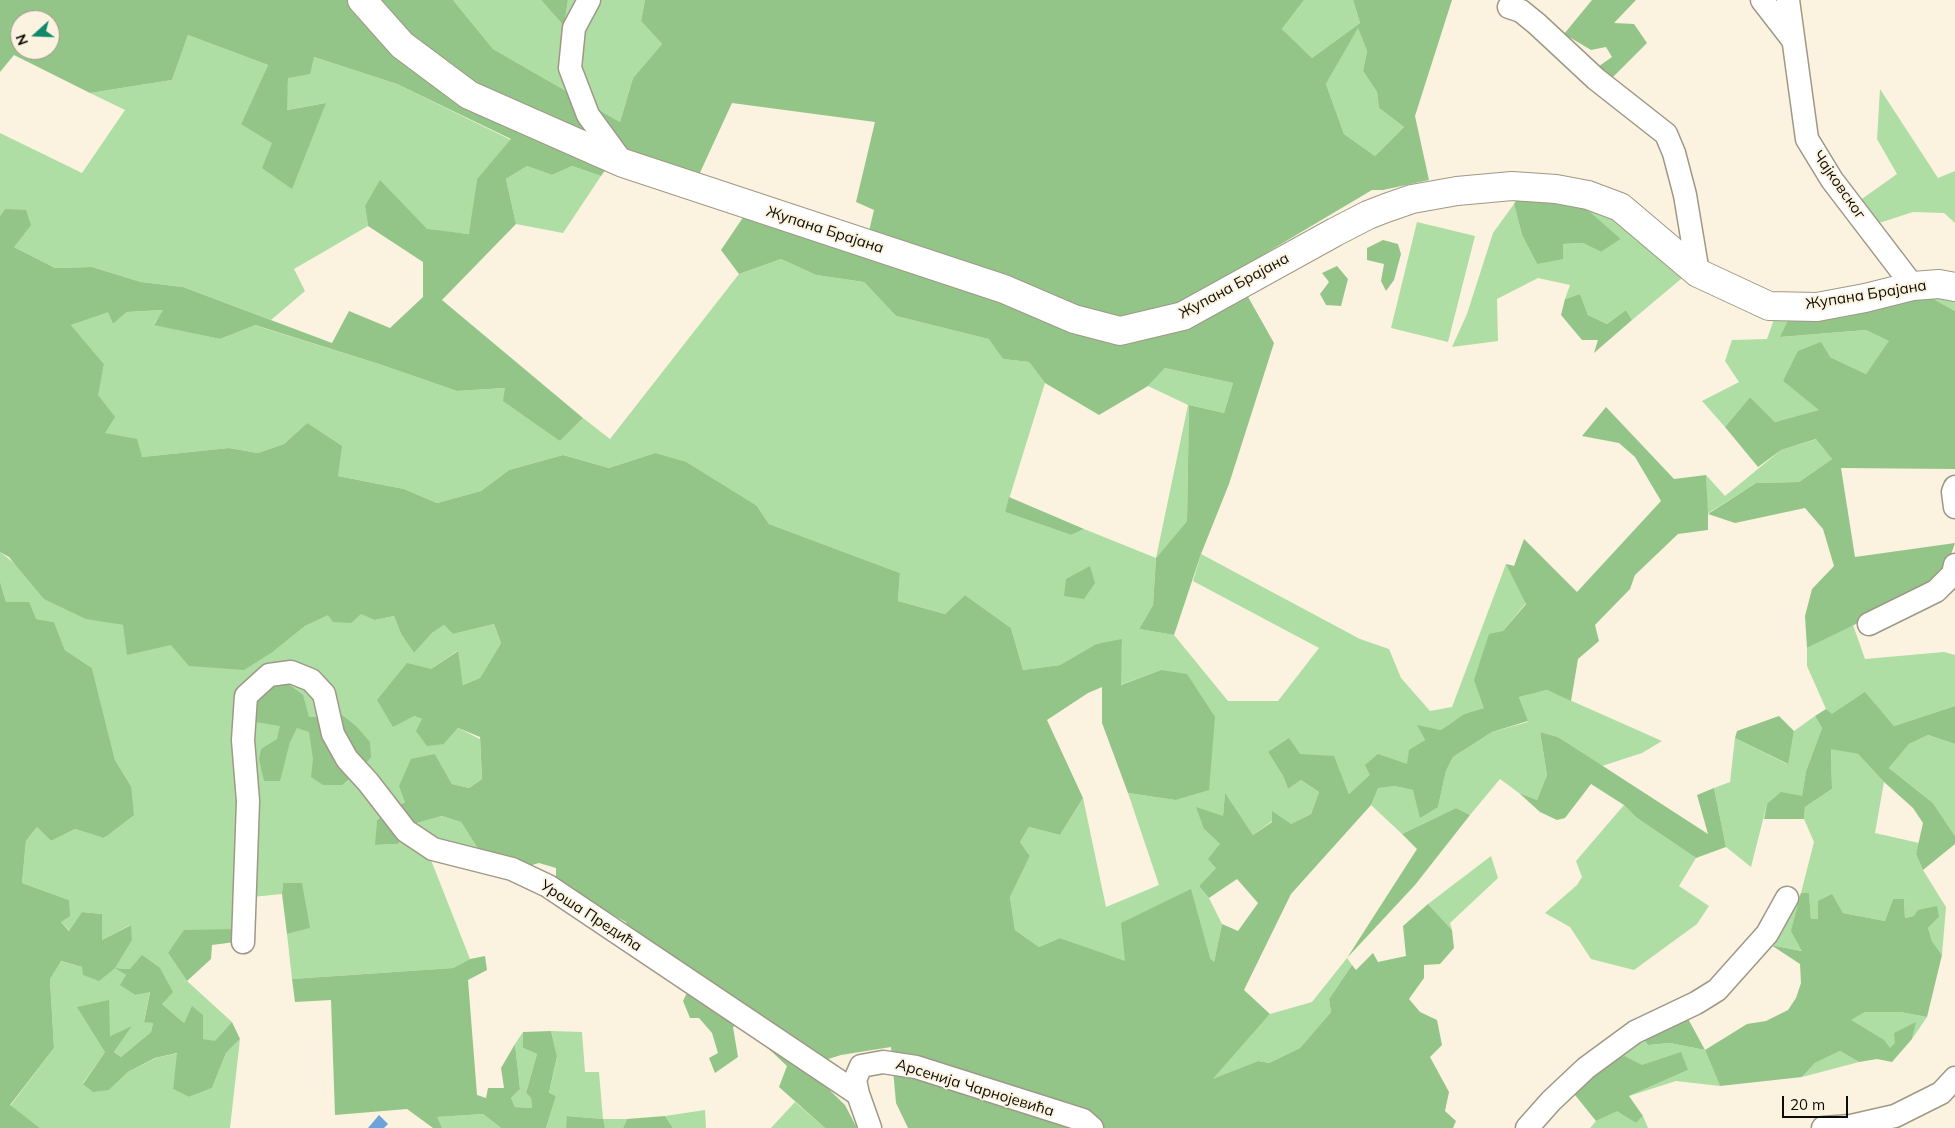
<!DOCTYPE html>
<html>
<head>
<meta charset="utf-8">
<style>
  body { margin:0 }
  #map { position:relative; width:1955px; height:1128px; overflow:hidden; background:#fbf3df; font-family:Mulish,sans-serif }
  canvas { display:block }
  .north { position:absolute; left:10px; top:10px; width:50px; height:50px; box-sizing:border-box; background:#fbf3df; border:1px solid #9c9788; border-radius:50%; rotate:250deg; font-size:14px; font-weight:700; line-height:20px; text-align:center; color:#0e0c06 }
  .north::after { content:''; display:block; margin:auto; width:18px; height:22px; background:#10896b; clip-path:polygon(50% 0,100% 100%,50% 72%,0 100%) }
  .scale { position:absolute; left:1782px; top:1096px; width:66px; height:22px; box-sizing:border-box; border:2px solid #0e0c06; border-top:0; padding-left:6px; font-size:15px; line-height:18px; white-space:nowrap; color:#0e0c06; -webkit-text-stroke:4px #fbf3df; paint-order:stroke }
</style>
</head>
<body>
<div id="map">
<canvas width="1955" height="1128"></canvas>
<div class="north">N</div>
<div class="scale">20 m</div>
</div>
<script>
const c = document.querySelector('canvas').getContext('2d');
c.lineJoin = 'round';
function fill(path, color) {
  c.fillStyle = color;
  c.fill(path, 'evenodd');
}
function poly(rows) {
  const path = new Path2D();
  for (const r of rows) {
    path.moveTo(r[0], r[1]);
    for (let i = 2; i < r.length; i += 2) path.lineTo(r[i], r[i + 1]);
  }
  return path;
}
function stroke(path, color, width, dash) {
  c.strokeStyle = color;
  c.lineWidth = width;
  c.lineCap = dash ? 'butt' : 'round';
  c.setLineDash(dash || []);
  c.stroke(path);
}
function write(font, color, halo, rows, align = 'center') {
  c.font = font + ' Mulish,sans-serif';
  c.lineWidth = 4;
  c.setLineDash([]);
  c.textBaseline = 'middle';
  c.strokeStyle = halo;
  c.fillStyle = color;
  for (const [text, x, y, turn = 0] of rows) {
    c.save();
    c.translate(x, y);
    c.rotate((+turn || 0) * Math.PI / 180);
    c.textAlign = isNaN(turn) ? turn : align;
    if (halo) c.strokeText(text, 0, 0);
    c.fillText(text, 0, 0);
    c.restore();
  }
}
fill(poly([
  [453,0,541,0,564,26,568,0,645,0,641,21,662,44,633,78,620,122,493,49],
  [1304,0,1353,0,1360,23,1312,58,1282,29],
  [1358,27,1367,51,1363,71,1377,92,1379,108,1404,127,1375,156,1344,134,1326,84],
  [188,35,268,65,241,124,326,103,286,110,288,78,314,57,397,84,511,140,477,179,470,234,427,230,365,206,368,226,294,269,305,291,271,320,183,287,141,282,92,267,55,268,14,247,5,209,0,216,0,133,82,173,125,110,90,93,172,80],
  [1880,89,1938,178,1955,171,1955,223,1944,213,1913,212,1876,224,1859,201,1897,174,1877,139],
  [527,166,552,175,572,166,601,176,563,233,516,224,506,179],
  [1571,195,1617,213,1687,274,1632,320,1626,310,1607,324,1588,315,1580,294,1565,299,1570,285,1538,278,1497,299,1498,341,1452,347,1467,314,1493,233,1514,204,1522,235,1537,264,1563,244,1583,243,1601,252,1621,239],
  [1417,222,1475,236,1448,342,1391,328],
  [781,259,816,275,864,282,896,316,990,339,1003,359,1029,362,1045,383,1005,512,1071,535,1084,529,1156,558,1188,405,1148,386,1165,368,1233,383,1224,413,1189,405,1187,521,1156,558,1153,605,1139,629,1174,635,1228,701,1278,701,1319,648,1193,581,1201,554,1360,639,1389,649,1401,678,1430,711,1452,707,1506,564,1514,566,1526,603,1503,631,1484,708,1464,714,1441,730,1418,726,1425,740,1407,765,1371,775,1349,794,1334,757,1268,752,1283,776,1288,789,1301,780,1319,792,1311,814,1291,824,1272,821,1253,835,1225,794,1223,816,1204,829,1220,844,1216,868,1199,886,1209,898,1222,924,1214,962,1210,958,1125,962,1060,938,1039,947,1015,930,1010,897,1030,856,1020,842,1029,827,1060,835,1083,798,1106,907,1159,885,1128,793,1175,800,1161,670,1120,685,1122,640,1096,644,1060,665,1023,670,1011,628,965,595,945,614,898,601,900,573,769,524,757,506,655,453,609,468,563,455,509,470,481,491,437,503,404,489,338,476,307,423,284,444,258,453,229,448,142,457,105,433,97,395,104,364,71,325,108,311,113,324,127,312,164,310,154,324,220,339,254,325,379,364,457,391,506,388,560,441,583,418,610,439,739,274],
  [1955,288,1955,311,1928,296],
  [1778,308,1794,308,1781,337,1866,330,1890,341,1866,374,1830,357,1783,381,1820,410,1775,422,1750,397,1725,427,1702,401,1739,382,1725,361,1732,340,1767,339],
  [1817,439,1832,459,1799,482,1756,483,1707,514,1706,475,1725,496,1781,450],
  [0,552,86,618,123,625,171,645,274,651,305,626,329,614,361,613,375,620,394,616,401,634,414,653,432,633,444,625,453,634,494,624,501,643,480,678,463,685,457,651,431,669,414,716,422,719,444,744,458,728,480,739,482,779,469,788,452,784,435,754,405,802,377,820,376,845,398,844,410,825,440,816,461,822,482,855,429,855,470,959,453,968,292,979,287,934,309,928,283,883,282,894,252,897,234,929,168,953,187,981,232,1022,215,1042,203,1039,203,1016,192,1007,184,1023,162,1004,130,969,117,968,126,975,121,985,135,995,150,991,144,1021,153,1023,151,1032,121,1057,114,1052,131,1027,110,1036,105,1052,83,1083,109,1090,128,1072,156,1058,178,1053,173,1089,189,1097,212,1088,226,1053,240,1039,230,1128,40,1128,10,1106,54,1048,50,979,60,961,82,967,132,940,130,925,102,940,102,914,82,912,70,931,61,922,69,900,22,883,26,841,37,827,51,841,75,829,105,838,131,786,115,760,92,668,65,650,54,622,36,619,6,602,0,581],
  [1853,625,1865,659,1944,652,1955,655,1955,706,1894,726,1865,693,1832,715,1826,709,1807,666,1807,648],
  [1547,690,1662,741,1642,753,1602,766,1558,737,1540,732,1547,775,1537,800,1519,793,1500,779,1470,815,1456,808,1402,834,1371,805,1378,787,1394,786,1413,790,1438,807,1446,771,1453,757,1492,732,1528,722,1519,697],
  [1815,716,1822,728,1806,771,1802,796,1767,804,1751,867,1726,847,1714,788,1730,782,1735,738,1787,764,1794,731],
  [1928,735,1955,744,1955,836,1933,803,1889,768,1909,744],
  [1831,748,1858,754,1884,782,1875,833,1919,843,1916,854,1923,870,1946,907,1942,955,1932,941,1928,928,1939,917,1914,916,1905,918,1904,899,1893,899,1885,921,1843,913,1832,895,1818,919,1811,919,1809,894,1803,951,1771,945,1801,893,1814,842,1804,819,1805,807,1832,789],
  [1624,805,1637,818,1696,858,1679,886,1709,906,1697,924,1634,970,1591,959,1570,927,1545,913,1577,885,1582,877,1576,861],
  [1491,856,1498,878,1450,923,1452,930,1428,904],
  [1347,958,1352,965,1329,999,1331,1012,1300,1048,1269,1063,1258,1061,1212,1080,1270,1014,1312,1002],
  [1865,1012,1900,1012,1927,1017,1912,1039,1915,1023,1890,1049,1850,1020],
  [1645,1028,1648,1045,1670,1043,1705,1050,1720,1086,1676,1081,1629,1096,1688,1070,1641,1065,1625,1056,1601,1060],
  [551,1031,582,1032,585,1072,599,1072,603,1119,627,1119,623,1128,605,1128,602,1119,568,1116,566,1128,546,1128,556,1096,549,1094,557,1056],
  [523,1032,523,1048,537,1054,526,1093,531,1098,532,1108,515,1107,511,1098,520,1089,515,1044],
  [1840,1051,1859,1062,1802,1077,1815,1063],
  [795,1102,825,1128,771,1128],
  [705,1110,706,1128,673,1128,665,1116],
  [1617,1110,1636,1123,1643,1116,1648,1128,1590,1128,1596,1121],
  [483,1114,501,1128,442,1128,436,1117]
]), '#aedea4');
fill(poly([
  [0,0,453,0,493,49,620,122,633,78,662,44,641,21,645,0,1304,0,1282,29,1312,58,1360,23,1353,0,1452,0,1415,116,1429,180,1383,190,1372,190,1234,272,1274,343,1229,484,1201,554,1174,635,1139,629,1153,605,1156,558,1187,521,1189,405,1224,413,1233,383,1165,368,1148,386,1099,415,1045,383,1029,362,1003,359,989,339,896,316,864,282,816,275,781,259,739,274,721,250,744,216,869,231,874,210,856,202,875,122,732,103,698,177,607,168,601,176,572,166,552,175,527,166,506,179,516,224,442,300,583,418,560,441,503,401,505,388,457,391,379,364,255,325,220,339,154,325,163,310,127,312,113,324,108,312,71,325,104,364,98,395,115,417,105,433,137,439,142,457,229,448,258,453,284,444,307,423,342,446,338,476,404,489,437,503,481,491,509,470,563,455,609,468,655,453,686,462,757,506,769,524,900,573,898,601,945,614,965,595,1011,628,1023,670,1060,665,1096,644,1122,639,1121,685,1161,670,1187,674,1215,717,1209,790,1175,800,1128,793,1102,723,1102,687,1088,693,1047,720,1083,798,1060,835,1029,827,1020,842,1030,856,1010,897,1015,930,1039,947,1060,938,1125,961,1121,923,1191,889,1210,958,1214,962,1222,924,1238,931,1258,903,1237,879,1209,898,1199,886,1216,868,1208,859,1220,844,1204,829,1196,807,1223,816,1225,793,1253,835,1272,822,1272,811,1291,824,1311,814,1319,792,1301,780,1288,789,1283,776,1268,752,1289,738,1300,754,1334,756,1349,794,1370,775,1365,765,1378,754,1407,764,1409,750,1425,740,1417,725,1441,730,1464,714,1484,708,1474,680,1489,634,1503,631,1526,604,1506,564,1514,566,1524,539,1577,592,1661,501,1635,457,1619,443,1582,436,1606,407,1674,479,1706,475,1708,514,1756,483,1799,482,1832,459,1816,439,1781,450,1758,467,1725,427,1750,397,1775,422,1819,410,1783,381,1798,351,1821,342,1830,357,1866,374,1889,341,1866,330,1780,337,1794,308,1928,296,1955,311,1955,469,1841,468,1855,557,1955,543,1945,572,1913,596,1807,648,1805,616,1812,589,1834,566,1823,529,1805,508,1735,523,1708,514,1708,530,1678,534,1635,575,1630,589,1595,625,1599,641,1578,659,1571,701,1547,690,1519,697,1528,721,1492,732,1453,757,1446,771,1438,807,1420,818,1413,790,1394,786,1378,788,1371,805,1291,894,1244,990,1270,1014,1213,1079,1258,1061,1269,1063,1300,1048,1331,1012,1329,999,1352,965,1356,970,1373,953,1378,962,1406,956,1403,926,1428,904,1452,930,1454,948,1440,964,1424,965,1424,978,1409,999,1420,1012,1437,1020,1442,1045,1430,1057,1449,1092,1445,1111,1456,1121,1453,1128,908,1128,896,1103,891,1047,841,1055,822,1061,814,1075,845,1105,857,1128,825,1128,779,1087,787,1066,757,1038,753,1017,733,1027,738,1057,715,1073,709,1058,718,1053,712,1033,699,1018,690,1018,683,1001,696,974,629,934,626,922,556,885,556,868,539,863,522,868,482,855,461,822,441,816,410,825,398,844,375,845,377,820,405,802,399,786,411,759,435,754,452,784,469,788,482,779,480,737,458,728,444,744,427,746,416,731,422,719,414,716,393,727,377,700,407,663,431,669,458,651,463,685,480,678,501,643,494,624,453,634,444,625,432,633,414,653,401,634,394,616,375,620,361,614,351,623,333,622,328,615,305,626,274,651,244,670,189,666,171,645,127,655,123,625,86,619,44,599,9,557,0,552,0,216,5,209,26,210,31,225,14,247,55,268,92,267,141,282,183,287,332,343,349,311,390,328,423,297,423,262,368,226,365,206,380,180,427,229,469,234,477,179,511,139,397,84,314,57,310,74,288,78,287,110,326,103,292,189,262,168,272,143,241,124,268,65,188,35,172,80,90,93,14,55,0,72],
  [20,20,50,20,50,50,20,50],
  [1358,28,1367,51,1363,71,1377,92,1379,108,1404,127,1375,156,1344,134,1326,84],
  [541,0,568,0,564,26],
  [1592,0,1636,0,1614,23,1634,24,1647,43,1597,93,1585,76,1612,57,1606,47,1591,50,1564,34],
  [1520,194,1571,195,1621,239,1601,252,1583,243,1563,244,1563,259,1537,264,1522,235,1514,204],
  [1383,240,1398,244,1401,254,1394,280,1386,291,1381,281,1384,264,1367,260,1367,248],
  [1337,266,1348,279,1341,306,1326,305,1320,294,1329,282,1322,273],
  [1580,294,1588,315,1607,324,1626,310,1632,320,1594,353,1598,340,1582,340,1561,315,1565,299],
  [1009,497,1084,529,1071,535,1005,512],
  [1090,566,1095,583,1084,599,1064,596,1066,579],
  [0,581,6,602,29,602,36,619,54,622,65,650,92,668,115,760,131,786,134,815,104,838,75,829,51,841,37,827,26,841,22,883,69,900,70,916,61,922,69,931,82,912,102,914,102,940,131,925,132,940,115,968,130,969,142,955,160,968,173,992,162,1004,184,1023,192,1006,203,1015,203,1039,215,1041,232,1022,240,1039,226,1053,212,1088,189,1097,173,1089,177,1053,155,1058,128,1072,109,1090,93,1092,83,1084,105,1052,77,1007,109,1000,110,1036,132,1026,114,1052,121,1057,151,1032,153,1023,144,1022,150,992,135,995,120,985,126,975,115,968,99,981,83,975,82,967,61,961,50,979,54,1048,10,1105,40,1128,0,1128],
  [287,683,303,695,309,717,318,717,323,710,342,715,356,726,370,742,371,757,361,769,342,785,323,785,311,777,313,759,309,732,297,728,290,742,280,781,264,781,259,759,261,749,277,739,280,726,255,722,237,693],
  [1865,692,1894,726,1955,706,1955,744,1928,735,1909,744,1889,768,1933,803,1955,836,1955,844,1923,870,1916,854,1923,823,1913,808,1884,782,1858,754,1831,749,1832,789,1805,807,1804,819,1764,819,1767,804,1781,792,1802,796,1806,771,1822,728,1815,716,1826,709,1832,714],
  [1779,716,1794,731,1788,764,1735,738,1737,731],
  [1540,732,1558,737,1708,834,1697,795,1714,788,1726,847,1696,858,1637,818,1624,805,1591,784,1565,818,1557,820,1540,812,1519,793,1537,800,1547,775],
  [1456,808,1470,815,1415,885,1347,958,1417,849,1402,834],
  [283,883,302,883,310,928,287,934,282,894],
  [1801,893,1809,893,1811,919,1818,919,1818,901,1832,894,1843,913,1885,921,1893,899,1904,899,1905,918,1914,916,1918,910,1937,906,1939,917,1928,928,1932,941,1942,955,1927,1017,1900,1012,1865,1012,1851,1020,1884,1040,1890,1048,1895,1043,1894,1033,1916,1022,1912,1039,1892,1062,1877,1059,1859,1062,1840,1051,1815,1063,1802,1077,1720,1086,1705,1050,1670,1043,1648,1045,1641,1035,1686,1015,1705,1050,1747,1024,1766,1021,1788,1010,1796,998,1801,983,1800,964,1771,945,1802,951,1791,931],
  [234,929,235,942,212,945,211,959,187,981,168,953,184,930],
  [485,956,487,970,468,980,477,1095,486,1098,488,1088,504,1088,501,1068,515,1044,520,1089,511,1098,515,1107,532,1108,531,1098,526,1093,537,1054,523,1048,523,1032,551,1031,557,1056,549,1093,556,1096,546,1128,501,1128,483,1114,437,1117,442,1128,433,1128,407,1109,335,1115,331,1000,295,1002,292,979,453,968,470,959],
  [1681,1052,1688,1070,1629,1096,1643,1116,1636,1123,1617,1111,1596,1121,1571,1090,1601,1060,1625,1056,1642,1065],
  [567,1116,603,1119,605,1128,566,1128],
  [665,1116,673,1128,623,1128,627,1119]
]), '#93c588');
fill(poly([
  [379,1115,388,1124,384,1128,368,1128]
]), '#6ba3da');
const minor = poly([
  [589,0,574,28,570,68,588,115,623,163],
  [1762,0,1793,40],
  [1788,0,1807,139,1832,180,1913,286],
  [1509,7,1521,11,1537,24,1596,79,1666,134,1674,153,1685,195,1698,273],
  [1955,487,1953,492,1955,507],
  [1869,624,1936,591,1953,574,1955,565],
  [243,942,248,801,243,740,246,696,269,675,291,672,311,680,324,694,333,734,347,759,368,782,406,831,433,849,512,869,548,886,858,1094],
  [870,1128,858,1094,855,1080,861,1066,883,1062,916,1067,1083,1120,1092,1128],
  [1527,1128,1551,1101,1586,1068,1635,1032,1696,1003,1717,990,1767,934,1787,898],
  [1823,1128,1851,1126,1895,1116,1941,1093,1955,1078]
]);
const tertiary = poly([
  [362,0,402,45,469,95,623,163,1004,289,1074,319,1120,331,1183,316,1335,232,1368,215,1386,208,1412,199,1457,191,1512,186,1556,189,1588,195,1620,207,1698,273,1769,306,1817,307,1865,298,1913,286,1939,284,1955,287]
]);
stroke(minor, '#9f9886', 25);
stroke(tertiary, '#9f9886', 30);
stroke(minor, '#fff', 22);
stroke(tertiary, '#fff', 28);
write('15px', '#0e0c06', '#fbf3df', [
  ["Чајковског",1839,185,55],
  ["Жупана Брајана",825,230,18],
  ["Жупана Брајана",1234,286,-28],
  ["Жупана Брајана",1866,295,-9],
  ["Уроша Предића",591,916,33],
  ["Арсенија Чарнојевића",975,1088,17]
]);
</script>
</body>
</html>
